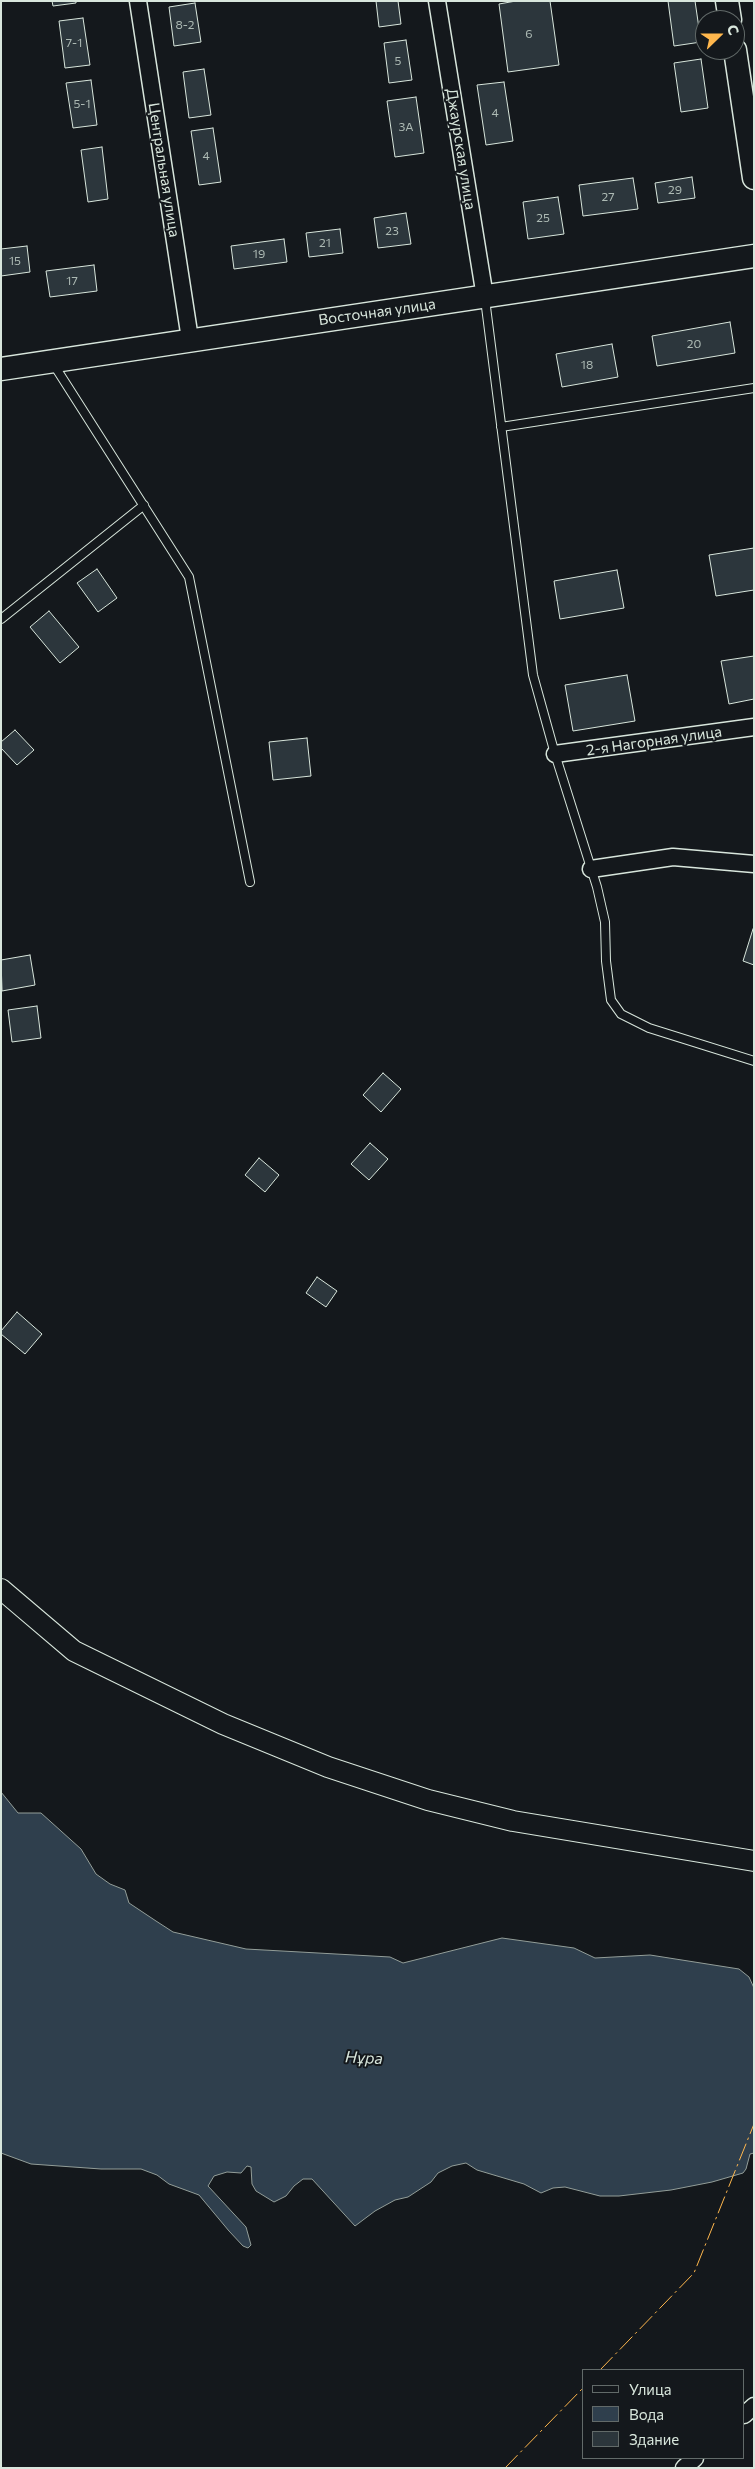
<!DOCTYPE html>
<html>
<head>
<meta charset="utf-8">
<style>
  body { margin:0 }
  #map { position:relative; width:755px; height:2469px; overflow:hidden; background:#14181c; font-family:Commissioner,sans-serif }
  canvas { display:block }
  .frame { position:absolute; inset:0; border:2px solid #d8e6dc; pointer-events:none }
  .legend { position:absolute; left:582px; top:2369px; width:162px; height:90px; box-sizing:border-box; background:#14181c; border:1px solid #626a69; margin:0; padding:6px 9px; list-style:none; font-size:15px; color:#d8e6dc }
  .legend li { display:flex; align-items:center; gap:10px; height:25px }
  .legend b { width:25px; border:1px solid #626a69 }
  .north { position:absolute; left:695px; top:10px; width:50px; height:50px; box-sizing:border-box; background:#14181c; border:1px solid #626a69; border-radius:50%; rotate:68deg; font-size:14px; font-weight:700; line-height:20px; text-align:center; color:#d8e6dc }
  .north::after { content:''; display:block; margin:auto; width:18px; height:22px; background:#ffb74d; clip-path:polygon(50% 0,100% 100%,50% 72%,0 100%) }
</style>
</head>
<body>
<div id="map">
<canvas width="755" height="2469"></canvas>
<div class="frame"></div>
<ul class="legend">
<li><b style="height:6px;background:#14181c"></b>Улица</li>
<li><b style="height:14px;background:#2f3f4d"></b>Вода</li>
<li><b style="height:14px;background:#2c363c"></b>Здание</li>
</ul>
<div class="north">С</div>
</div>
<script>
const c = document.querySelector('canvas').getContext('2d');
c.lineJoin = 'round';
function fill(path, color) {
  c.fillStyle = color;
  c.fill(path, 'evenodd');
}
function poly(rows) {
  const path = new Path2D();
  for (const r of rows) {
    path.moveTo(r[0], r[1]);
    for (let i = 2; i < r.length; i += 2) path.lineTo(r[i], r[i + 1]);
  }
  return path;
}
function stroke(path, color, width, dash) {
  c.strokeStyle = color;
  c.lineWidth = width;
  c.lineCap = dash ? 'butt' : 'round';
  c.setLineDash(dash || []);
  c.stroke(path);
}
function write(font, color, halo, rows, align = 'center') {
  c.font = font + ' Commissioner,sans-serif';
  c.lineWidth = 4;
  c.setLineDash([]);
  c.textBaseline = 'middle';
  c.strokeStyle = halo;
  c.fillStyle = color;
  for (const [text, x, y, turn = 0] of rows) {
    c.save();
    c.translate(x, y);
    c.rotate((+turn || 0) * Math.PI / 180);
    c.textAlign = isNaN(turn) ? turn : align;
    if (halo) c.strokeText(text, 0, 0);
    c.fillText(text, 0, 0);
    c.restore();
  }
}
const water = poly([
  [1,1792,18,1813,41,1813,81,1849,96,1874,110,1884,125,1890,129,1903,156,1921,173,1932,246,1949,390,1957,403,1963,502,1938,574,1948,595,1958,650,1955,739,1969,749,1977,754,1988,754,2153,750,2154,746,2169,743,2173,712,2182,671,2190,619,2196,600,2196,565,2187,553,2188,541,2193,524,2184,477,2170,466,2163,452,2166,438,2173,431,2182,408,2197,395,2200,375,2211,355,2226,312,2179,303,2179,294,2186,286,2196,274,2202,256,2191,252,2184,251,2167,247,2166,241,2173,227,2172,214,2176,208,2186,246,2227,251,2245,248,2248,243,2246,229,2231,199,2195,169,2184,157,2175,141,2169,101,2169,31,2164,1,2153,1,1792]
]);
fill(water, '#2f3f4d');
stroke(water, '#939e99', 1);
const building = poly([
  [52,1,76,1,76,3,53,6,52,1],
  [376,1,398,1,401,24,379,27,376,1],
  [516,1,550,1,559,65,508,72,499,4,516,1],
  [668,1,695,1,701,42,674,46,668,1],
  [195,3,201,42,174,46,169,7,195,3],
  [83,18,90,65,65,68,59,21,83,18],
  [406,40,412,80,389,83,384,43,406,40],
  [701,59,708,108,681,112,674,63,701,59],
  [204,69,211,115,189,118,183,72,204,69],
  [91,80,97,125,73,128,66,83,91,80],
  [504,82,513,141,486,145,477,85,504,82],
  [416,97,424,153,395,157,387,101,416,97],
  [213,128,221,182,199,185,191,131,213,128],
  [102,147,108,199,88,202,81,150,102,147],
  [692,177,695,198,658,203,655,183,692,177],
  [633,178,638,209,583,216,579,185,633,178],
  [558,197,564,234,528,239,523,202,558,197],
  [406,213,411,244,378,248,374,218,406,213],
  [340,229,343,253,309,257,306,233,340,229],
  [284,239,287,262,234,269,231,246,284,239],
  [27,246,30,272,1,276,1,249,27,246],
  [94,265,97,291,50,297,46,271,94,265],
  [730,322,735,353,657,366,652,336,730,322],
  [612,344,618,377,562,387,556,354,612,344],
  [754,548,754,590,716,596,709,555,754,548],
  [97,569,117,598,98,612,77,583,97,569],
  [617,570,624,608,560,619,554,581,617,570],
  [49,611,79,647,60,663,30,627,49,611],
  [754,656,754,699,729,704,721,661,754,656],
  [627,675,635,721,573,731,565,685,627,675],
  [15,730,34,750,17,765,1,748,1,742,15,730],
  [307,738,311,776,273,780,269,742,307,738],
  [753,929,754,929,754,965,743,961,753,929],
  [30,955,35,985,2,991,1,960,30,955],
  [37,1006,41,1038,12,1042,8,1010,37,1006],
  [383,1073,401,1089,381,1112,363,1095,383,1073],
  [370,1143,388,1159,369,1180,351,1164,370,1143],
  [259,1158,279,1175,265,1192,245,1175,259,1158],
  [317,1277,337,1291,326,1307,306,1293,317,1277],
  [17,1312,42,1334,25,1354,1,1334,1,1331,17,1312]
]);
fill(building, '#2c363c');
stroke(building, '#d8e6dc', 1);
const service = poly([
  [485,299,533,675,555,754,597,887,605,922,606,961,611,1000,621,1014,649,1028,754,1061],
  [54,365,189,577,250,882],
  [501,427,754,388],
  [1,619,144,505]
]);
const minor = poly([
  [138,1,190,339],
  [437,1,485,297],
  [555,754,754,727],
  [591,869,673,857,754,864],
  [744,2415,754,2406],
  [684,2468,695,2458]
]);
const tertiary = poly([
  [1,1589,74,1651,223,1724,328,1767,428,1800,513,1821,754,1861]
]);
const secondary = poly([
  [727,1,730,20],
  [735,50,754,178],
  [1,369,754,256]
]);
stroke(service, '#d8e6dc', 10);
stroke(minor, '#d8e6dc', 19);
stroke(tertiary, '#d8e6dc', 22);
stroke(secondary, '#d8e6dc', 25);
stroke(service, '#14181c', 8);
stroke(minor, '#14181c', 16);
stroke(tertiary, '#14181c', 20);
stroke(secondary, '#14181c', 22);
stroke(poly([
  [600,2370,694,2273,754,2124],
  [505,2468,584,2387]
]), '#ffb74d', 1, [18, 4, 2.5, 4]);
write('12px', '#adbab4', null, [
  ["8-2",185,25],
  ["6",529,34],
  ["7-1",74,43],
  ["5",398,61],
  ["5-1",82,104],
  ["4",495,113],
  ["3А",406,127],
  ["4",206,156],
  ["29",675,190],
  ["27",608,197],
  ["25",543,218],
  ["23",392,231],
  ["21",325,243],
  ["19",259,254],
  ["15",15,261],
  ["17",72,281],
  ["20",694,344],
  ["18",587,365]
]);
write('15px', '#d8e6dc', '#14181c', [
  ["Джаурская улица",461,149,81],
  ["Центральная улица",164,170,81],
  ["Восточная улица",377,312,-8],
  ["2-я Нагорная улица",654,741,-8]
]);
write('italic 16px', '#d8e6dc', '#14181c', [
  ["Нұра",364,2058,3]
]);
</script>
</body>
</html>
